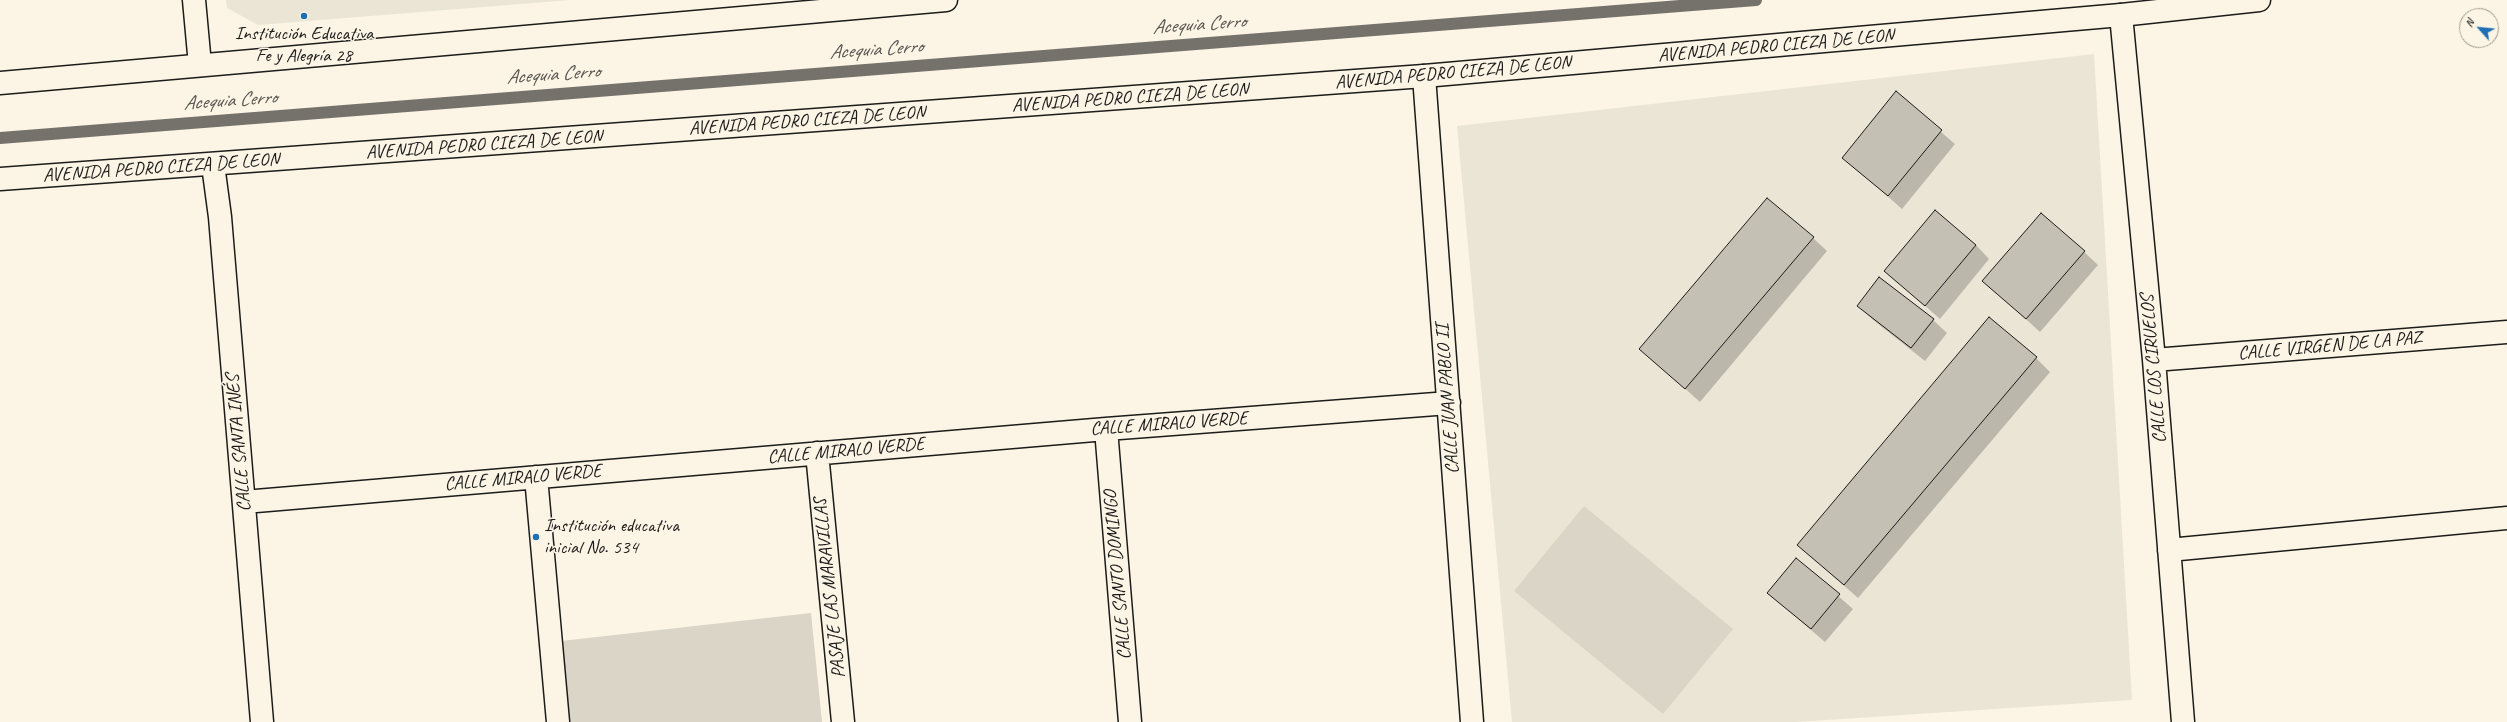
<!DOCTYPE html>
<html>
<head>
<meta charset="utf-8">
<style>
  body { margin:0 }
  #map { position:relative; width:2507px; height:722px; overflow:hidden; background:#fcf5e5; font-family:Caveat,sans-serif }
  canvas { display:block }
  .north { position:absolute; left:2459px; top:8px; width:40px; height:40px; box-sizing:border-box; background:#fcf5e5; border:1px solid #a29e95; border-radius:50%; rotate:297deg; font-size:11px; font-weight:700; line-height:16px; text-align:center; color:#1c1c1c }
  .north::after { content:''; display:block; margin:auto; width:14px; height:18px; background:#1f6fb2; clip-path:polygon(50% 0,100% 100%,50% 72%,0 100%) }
</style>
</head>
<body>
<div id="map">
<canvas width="2507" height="722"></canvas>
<div class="north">N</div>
</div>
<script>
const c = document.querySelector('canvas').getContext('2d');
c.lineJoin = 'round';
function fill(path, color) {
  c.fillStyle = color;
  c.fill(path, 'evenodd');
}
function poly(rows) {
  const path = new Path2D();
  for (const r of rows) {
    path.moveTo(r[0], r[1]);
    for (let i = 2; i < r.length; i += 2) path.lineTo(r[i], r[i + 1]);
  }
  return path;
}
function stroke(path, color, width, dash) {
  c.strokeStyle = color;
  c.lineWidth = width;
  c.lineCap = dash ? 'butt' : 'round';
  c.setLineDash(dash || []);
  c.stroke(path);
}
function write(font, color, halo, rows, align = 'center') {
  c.font = font + ' Caveat,sans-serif';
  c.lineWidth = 3;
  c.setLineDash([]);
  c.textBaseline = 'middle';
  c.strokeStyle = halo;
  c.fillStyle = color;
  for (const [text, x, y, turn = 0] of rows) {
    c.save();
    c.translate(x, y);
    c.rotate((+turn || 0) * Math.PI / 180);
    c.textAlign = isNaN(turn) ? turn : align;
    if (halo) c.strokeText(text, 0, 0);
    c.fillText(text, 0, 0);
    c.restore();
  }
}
fill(poly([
  [226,0,571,0,258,25,227,8],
  [2094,54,2132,700,1796,722,1512,722,1457,126]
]), '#ebe5d6');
fill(poly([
  [1584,506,1733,629,1663,714,1514,591],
  [811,613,822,722,569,722,561,641]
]), '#dbd5c8');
fill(poly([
  [1896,93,1955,144,1902,209,1844,158],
  [1813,238,1827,251,1700,402,1641,349],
  [1976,245,1989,259,1940,319,1886,271],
  [2084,252,2098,265,2040,332,1984,281],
  [1859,306,1933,320,1947,333,1925,361,1872,319],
  [2036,358,2050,372,1858,598,1798,545],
  [1796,559,1853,609,1825,642,1768,593]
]), '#0003');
stroke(poly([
  [0,138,1756,0]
]), '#75726c', 12);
const building = poly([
  [1896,91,1942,130,1888,196,1842,158,1896,91],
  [1767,198,1814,237,1685,389,1639,349,1767,198],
  [1935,210,1976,245,1925,306,1884,271,1935,210],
  [2041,213,2085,251,2026,319,1982,281,2041,213],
  [1879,277,1934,319,1911,348,1857,306,1879,277],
  [1989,317,2037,357,1844,585,1797,545,1989,317],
  [1796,558,1840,594,1811,629,1767,593,1796,558]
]);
fill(building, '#c4c0b3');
stroke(building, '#1c1c1c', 1);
const street = poly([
  [194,0,200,65],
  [2121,15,2154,360,2183,722],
  [1424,76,1472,722],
  [213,165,220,217,262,722],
  [2154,360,2507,332],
  [1106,429,1130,722],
  [817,453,843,722],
  [536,477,558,722],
  [244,502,1106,429,1449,403],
  [2169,550,2507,518]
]);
const secondary = poly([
  [0,83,946,0],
  [0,179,1424,76,2121,15,2259,0]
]);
stroke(street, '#1c1c1c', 25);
stroke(secondary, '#1c1c1c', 25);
stroke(street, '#fcf5e5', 22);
stroke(secondary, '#fcf5e5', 22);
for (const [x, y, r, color] of [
  [304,16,4,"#1f6fb2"],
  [536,537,4,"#1f6fb2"]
]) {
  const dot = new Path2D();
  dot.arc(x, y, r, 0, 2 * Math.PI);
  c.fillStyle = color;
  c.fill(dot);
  stroke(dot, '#fcf5e5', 1.5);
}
write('19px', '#1c1c1c', '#fcf5e5', [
  ["Institución Educativa",304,34],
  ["Fe y Alegría 28",304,56],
  ["Institución educativa",544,526,"left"],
  ["inicial No. 534",544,548,"left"]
]);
write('19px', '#1c1c1c', '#fcf5e5', [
  ["AVENIDA PEDRO CIEZA DE LEON",1776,46,-5],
  ["AVENIDA PEDRO CIEZA DE LEON",1453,73,-5],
  ["AVENIDA PEDRO CIEZA DE LEON",1130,98,-4],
  ["AVENIDA PEDRO CIEZA DE LEON",807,121,-4],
  ["AVENIDA PEDRO CIEZA DE LEON",484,145,-4],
  ["AVENIDA PEDRO CIEZA DE LEON",161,168,-4],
  ["CALLE VIRGEN DE LA PAZ",2330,346,-5],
  ["CALLE LOS CIRUELOS",2154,369,-95],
  ["CALLE JUAN PABLO II",1448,399,-94],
  ["CALLE MIRALO VERDE",1169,424,-4],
  ["CALLE SANTA INÉS",239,443,-95],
  ["CALLE MIRALO VERDE",846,451,-5],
  ["CALLE MIRALO VERDE",523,478,-5],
  ["CALLE SANTO DOMINGO",1118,575,-95],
  ["PASAJE LAS MARAVILLAS",830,588,-96]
]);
write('italic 20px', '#575551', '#fcf5e5', [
  ["Acequia Cerro",1199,25,-4],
  ["Acequia Cerro",876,50,-4],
  ["Acequia Cerro",553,75,-4],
  ["Acequia Cerro",230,101,-4]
]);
</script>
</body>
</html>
